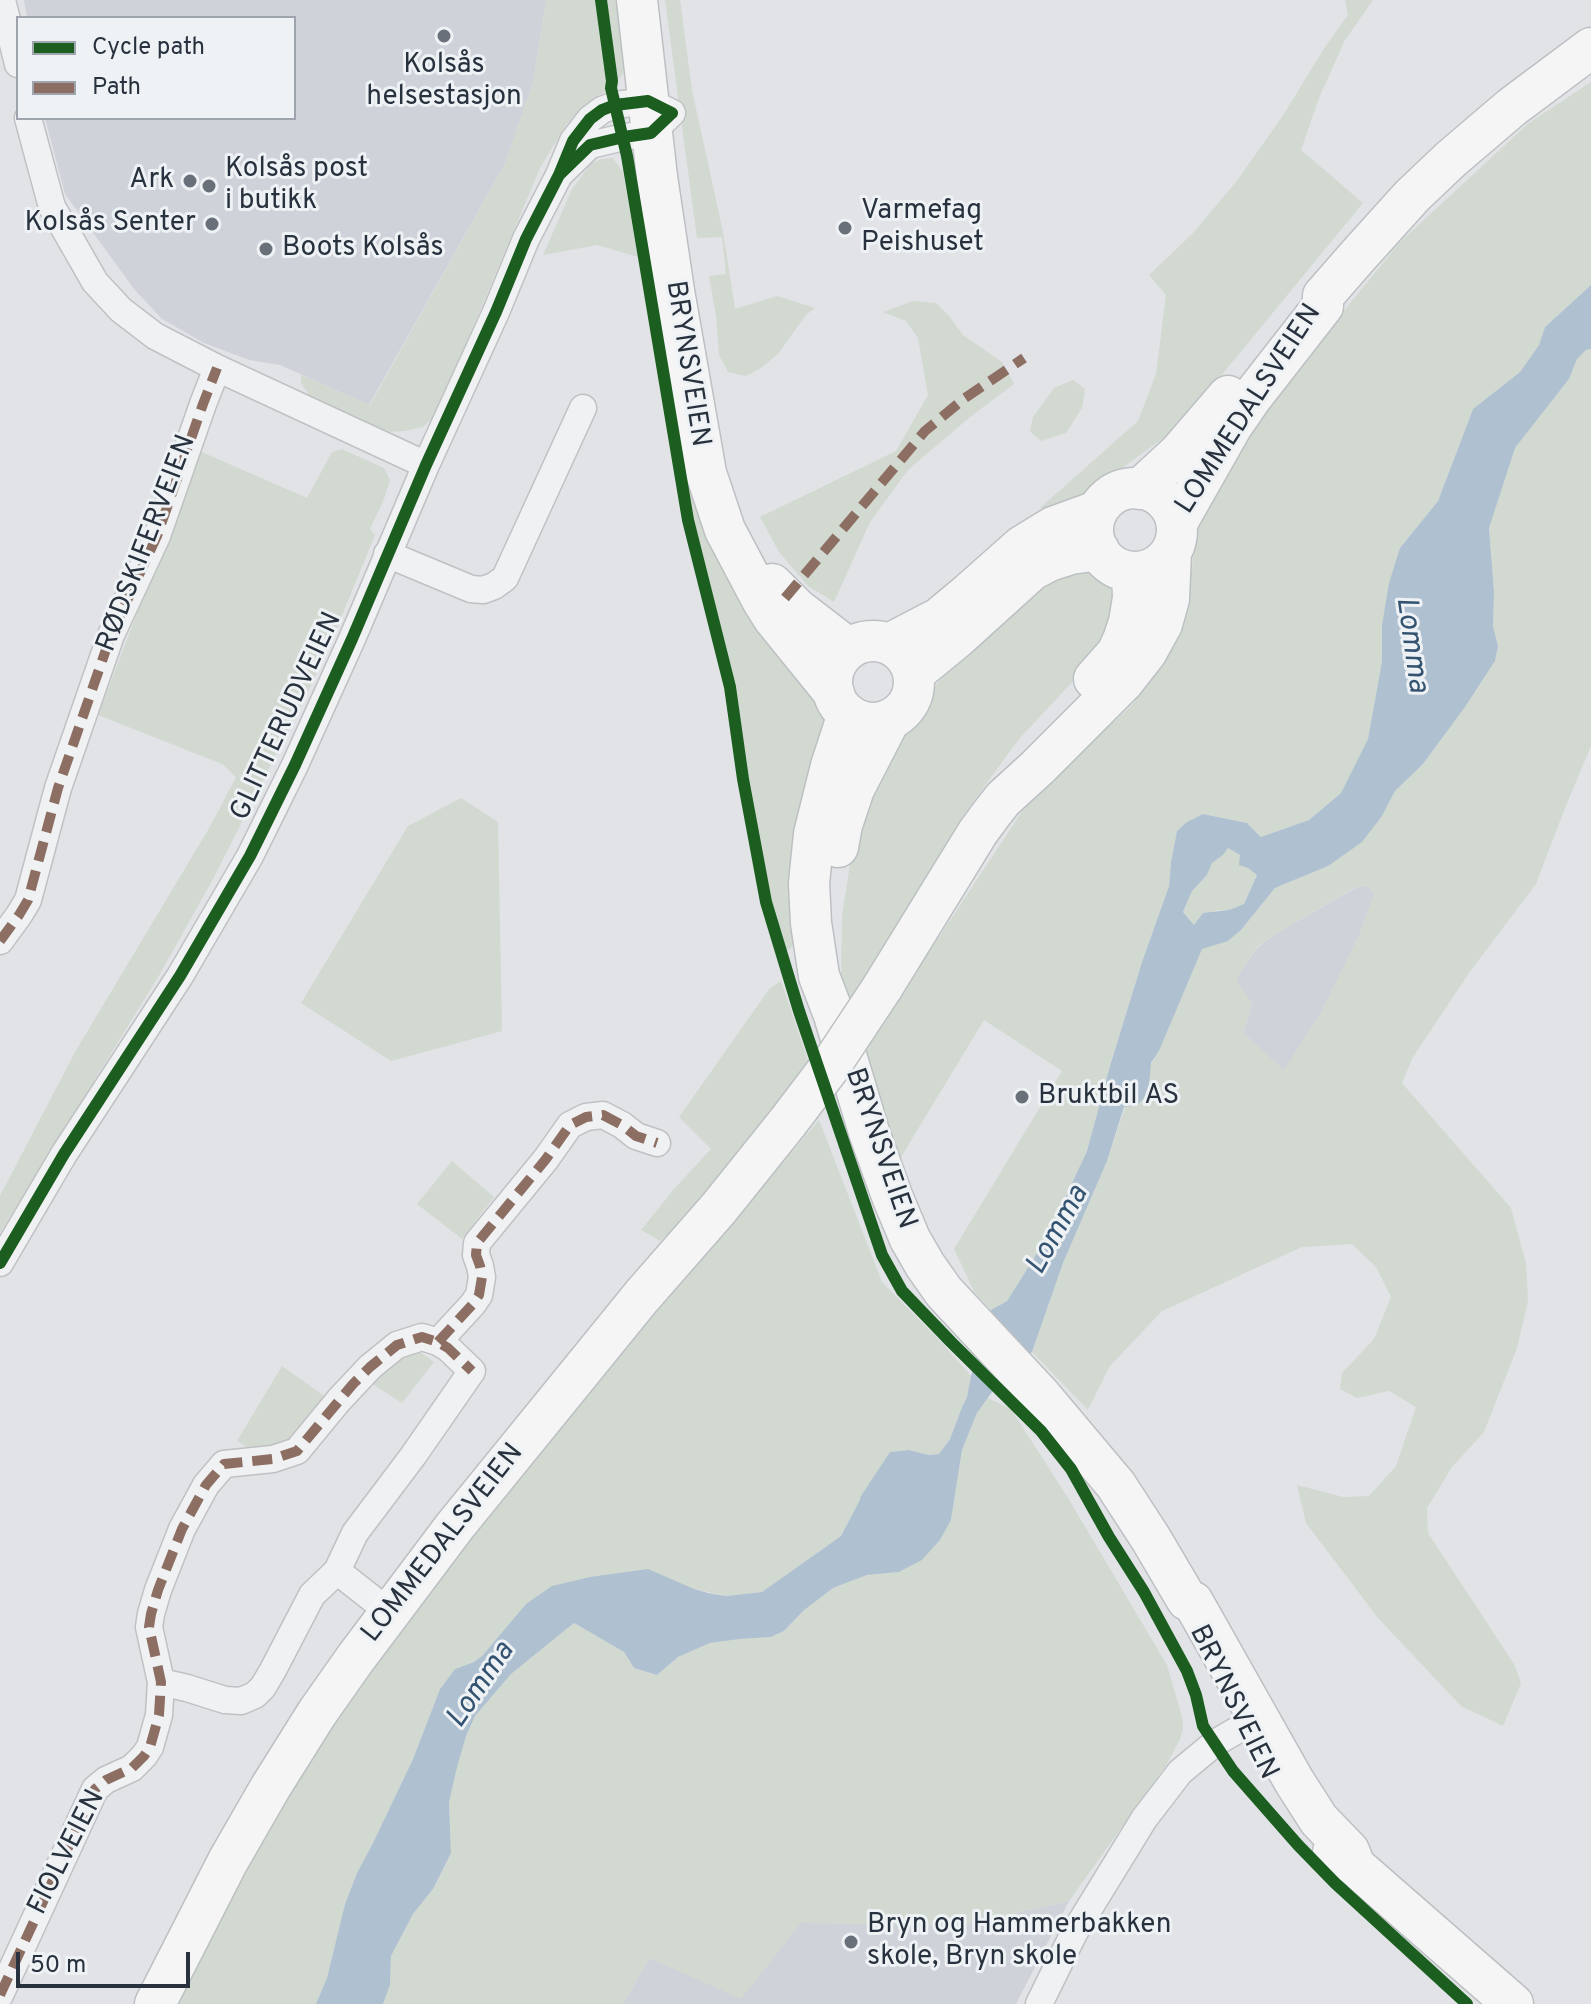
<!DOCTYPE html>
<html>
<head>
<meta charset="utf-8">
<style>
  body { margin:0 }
  #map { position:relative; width:1591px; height:2004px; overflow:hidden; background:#e1e3e6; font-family:Overpass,sans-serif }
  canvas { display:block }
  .legend { position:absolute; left:16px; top:16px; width:280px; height:104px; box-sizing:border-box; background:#eef2f5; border:2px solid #9fa5ac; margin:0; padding:10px 14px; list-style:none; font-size:24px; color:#28323e }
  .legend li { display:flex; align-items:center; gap:16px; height:40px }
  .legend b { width:40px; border:2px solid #9fa5ac }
  .scale { position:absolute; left:16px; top:1952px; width:174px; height:36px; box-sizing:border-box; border:4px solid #28323e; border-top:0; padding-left:10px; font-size:24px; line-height:28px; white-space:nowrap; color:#28323e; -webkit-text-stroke:6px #eef2f5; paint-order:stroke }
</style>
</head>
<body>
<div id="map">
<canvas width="1591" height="2004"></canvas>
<ul class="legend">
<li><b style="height:10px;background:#1b5e20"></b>Cycle path</li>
<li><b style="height:10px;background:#8d6e63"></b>Path</li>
</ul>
<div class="scale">50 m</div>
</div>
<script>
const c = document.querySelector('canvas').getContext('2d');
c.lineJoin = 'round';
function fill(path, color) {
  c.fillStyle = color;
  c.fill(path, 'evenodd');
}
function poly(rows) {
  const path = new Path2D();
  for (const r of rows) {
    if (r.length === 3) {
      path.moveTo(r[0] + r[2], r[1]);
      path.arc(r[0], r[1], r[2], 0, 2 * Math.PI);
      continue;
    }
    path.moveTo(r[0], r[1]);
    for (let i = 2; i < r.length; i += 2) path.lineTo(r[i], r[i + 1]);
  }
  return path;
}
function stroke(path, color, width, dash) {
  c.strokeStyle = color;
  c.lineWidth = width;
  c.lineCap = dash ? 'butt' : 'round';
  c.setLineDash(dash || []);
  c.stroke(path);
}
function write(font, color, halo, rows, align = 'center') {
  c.font = font + ' Overpass,sans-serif';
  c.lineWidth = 6;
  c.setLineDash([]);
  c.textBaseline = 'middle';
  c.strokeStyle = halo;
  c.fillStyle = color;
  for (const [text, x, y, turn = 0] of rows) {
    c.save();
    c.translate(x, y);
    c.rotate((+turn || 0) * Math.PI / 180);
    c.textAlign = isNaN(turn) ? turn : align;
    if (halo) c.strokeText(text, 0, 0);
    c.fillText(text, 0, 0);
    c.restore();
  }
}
fill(poly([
  [24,0,546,0,533,83,505,164,369,405,280,365,249,360,204,343,162,319,134,289,65,194,45,118,294,118,294,18,27,18],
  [1368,885,1374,895,1359,936,1322,1011,1284,1071,1243,1033,1252,1004,1235,979,1257,948,1275,934,1357,887],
  [686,1866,957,1926,1069,1901,1016,2004,623,2004,649,1958]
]), '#cfd3d9');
fill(poly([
  [546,0,619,0,627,58,622,75,611,88,591,101,567,124,541,166,436,415,423,427,405,431,386,432,362,422,310,396,301,383,301,375,370,405,505,164,533,83],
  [665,0,680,0,692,90,723,232,735,309,777,296,815,308,806,315,778,354,761,368,746,376,728,372,719,355,716,316,709,276,726,274,722,237,697,238],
  [1345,0,1373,0,1345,40,1319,98,1301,150,1363,203,1179,427,1115,473,1058,510,1040,508,1138,421,1156,374,1166,295,1149,275,1193,233,1236,182,1282,117,1325,47,1348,15],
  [1591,82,1591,285,1545,327,1539,345,1520,372,1473,409,1438,501,1400,548,1382,625,1382,661,1368,739,1341,793,1309,820,1261,837,1247,823,1203,814,1177,831,1171,862,1169,886,1142,962,1110,1066,1087,1151,1046,1239,1007,1301,991,1310,975,1293,954,1249,1062,1071,984,1020,895,1167,857,1061,1033,795,1132,705,1181,635,1198,528,1264,409,1400,242,1529,123],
  [613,158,623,172,638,257,597,245,543,255,572,189,591,164,601,159],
  [635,166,643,170,678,367,816,696,824,723,796,943,784,954,765,880,733,682,691,515],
  [913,301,936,303,949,316,963,335,1002,362,1014,384,970,417,908,470,870,522,834,602,808,586,779,552,760,517,896,451,928,395,918,338,906,321,883,312],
  [1591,349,1591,746,1565,808,1536,884,1469,973,1413,1057,1402,1083,1511,1208,1526,1263,1528,1301,1517,1348,1484,1432,1452,1467,1427,1508,1428,1533,1514,1664,1521,1683,1503,1726,1461,1706,1378,1618,1306,1523,1297,1485,1343,1497,1369,1496,1396,1466,1416,1407,1389,1391,1357,1398,1340,1389,1342,1373,1374,1339,1391,1297,1376,1267,1352,1244,1302,1247,1162,1311,1110,1366,1088,1410,1032,1352,1063,1263,1107,1161,1125,1107,1159,1051,1202,948,1228,941,1241,930,1275,888,1328,866,1382,816,1395,791,1423,764,1465,707,1495,661,1498,646,1493,626,1494,591,1489,528,1503,481,1515,448,1569,379,1577,359,1586,350],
  [1369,886,1374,895,1359,936,1322,1011,1284,1070,1243,1033,1252,1004,1236,979,1257,947,1275,934,1356,887],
  [1073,380,1085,389,1082,408,1066,433,1041,441,1030,431,1033,417,1054,388],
  [195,449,307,498,332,452,342,449,384,468,390,480,384,499,370,529,375,535,324,659,213,879,160,974,0,1233,0,1196,75,1052,211,825,236,777,222,764,98,715,156,564],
  [1088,569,1102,575,1110,588,1116,610,1116,623,1077,677,1019,739,962,817,915,898,848,1007,841,976,842,916,855,832,886,754,948,669,1050,576],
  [461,798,498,822,502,1031,391,1061,301,1003,408,826],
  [1228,848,1240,855,1248,868,1257,875,1244,904,1229,910,1217,910,1194,925,1183,912,1192,891,1207,875,1212,863,1223,855],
  [781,981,810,1066,692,1213,660,1241,641,1230,674,1189,711,1149,679,1117,770,988],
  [819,1120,882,1282,941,1342,971,1376,967,1397,962,1407,950,1439,939,1454,929,1455,909,1450,890,1452,862,1497,841,1536,762,1592,726,1596,694,1589,526,1604,482,1656,474,1662,455,1669,440,1689,413,1759,373,1843,357,1873,345,1904,327,1978,316,2004,175,2004,233,1890,312,1753,455,1550],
  [452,1161,494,1197,462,1239,417,1204],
  [414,1348,434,1362,402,1403,371,1383,377,1373],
  [282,1366,327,1398,290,1445,252,1450,237,1441],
  [988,1398,1011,1409,1068,1498,1167,1665,1182,1717,1183,1729,1180,1739,1167,1764,1069,1901,957,1926,801,1923,741,1999,649,1958,623,2004,383,2004,390,1985,391,1956,413,1914,433,1889,451,1853,449,1803,455,1771,466,1736,475,1716,511,1674,574,1623,624,1652,634,1668,657,1675,678,1657,710,1643,740,1639,771,1637,784,1631,803,1611,833,1588,867,1575,899,1572,922,1560,940,1540,951,1520,962,1450,977,1413]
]), '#d2d9d1');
fill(poly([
  [1591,285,1591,349,1586,350,1577,359,1569,379,1515,448,1489,528,1494,591,1493,626,1498,646,1495,661,1465,707,1423,764,1395,791,1382,816,1362,842,1328,866,1275,888,1241,930,1228,941,1202,949,1159,1051,1151,1063,1148,1094,1137,1105,1124,1107,1107,1161,1063,1263,1032,1352,1000,1381,977,1413,962,1450,951,1520,940,1540,922,1560,899,1572,867,1575,833,1588,803,1611,784,1631,771,1637,740,1639,710,1643,678,1657,657,1675,634,1668,624,1652,574,1623,511,1674,475,1716,466,1736,456,1771,449,1803,451,1853,433,1889,413,1914,391,1956,390,1985,383,2004,316,2004,327,1978,345,1904,357,1873,373,1843,413,1759,440,1689,455,1669,474,1662,482,1656,526,1604,552,1586,590,1577,648,1569,694,1589,708,1593,726,1596,762,1592,841,1536,861,1498,859,1499,890,1452,909,1450,929,1455,939,1454,950,1439,962,1407,967,1397,971,1376,991,1310,1007,1301,1046,1239,1087,1151,1110,1066,1142,962,1169,886,1171,862,1177,831,1187,822,1203,814,1247,823,1261,837,1309,820,1341,793,1368,739,1382,661,1382,625,1389,583,1400,548,1438,501,1473,409,1520,372,1539,345,1545,327],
  [1228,848,1240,855,1239,865,1248,868,1257,875,1244,904,1229,910,1203,913,1194,925,1183,912,1192,891,1207,875,1212,863,1223,855]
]), '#afc1d0');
const minor = poly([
  [2,0,18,64],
  [28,118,52,207,95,282,121,310,155,336,217,368,426,465],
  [387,554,471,589,483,590,494,586,505,578,583,408],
  [0,941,19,915,28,900,58,788,111,635,157,536,203,404,217,368],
  [0,1263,64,1154,180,976,250,856,295,765,352,639,426,465,496,312,526,239,559,175,573,141,590,119,602,110,615,105,648,101,672,113,651,133,624,137,590,145,559,175],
  [438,1342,473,1304,479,1295,482,1277,480,1266,476,1255,477,1243,546,1159,570,1125,586,1117,603,1115,622,1125,636,1136,657,1143],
  [161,1682,187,1688,225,1700,241,1701,255,1695,263,1687,273,1670,312,1595,337,1571],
  [0,1995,95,1789,106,1780,132,1768,144,1756,150,1747,159,1715,161,1682,149,1627,151,1614,158,1590,182,1529,206,1485,224,1464,273,1459,297,1451,339,1400,370,1367,397,1345,422,1337,438,1342,448,1348,472,1371,413,1456,355,1533,337,1571,389,1612],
  [1039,2004,1074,1933,1144,1819,1180,1772,1215,1743,1258,1718]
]);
const primary = poly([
  [637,0,657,177,674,291,706,473,725,530,762,600,774,619,834,693],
  [1135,530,42],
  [1140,489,1179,453,1228,396],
  [1177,523,1232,426,1252,397,1323,306,1323,296,1357,257,1412,196,1451,159,1512,107,1591,48],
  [772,584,796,608,848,648],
  [873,682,41],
  [889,644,939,618,969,593,1022,546,1053,527,1097,511],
  [913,674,958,637,1032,570,1049,561,1071,554,1099,550],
  [1094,679,1117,653,1123,640,1129,622,1133,598,1132,573],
  [848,714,831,766,814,834,809,883,811,923,819,976,834,1015,869,1132,892,1196,910,1239,925,1265,944,1292,1042,1397,1116,1485,1151,1539,1187,1600,1193,1602,1294,1781,1319,1820,1349,1851,1355,1866],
  [838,847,842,825,854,789,890,719],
  [882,988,978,832,992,813,1003,799,1037,768,1124,681,1146,653,1162,624,1169,599,1171,552],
  [1333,1852,1355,1866,1513,2004],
  [155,2004,228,1861,270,1788,317,1713,355,1659,455,1526,642,1296,719,1208,788,1122]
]);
stroke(minor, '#bfc1c4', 29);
stroke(primary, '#bdc0c3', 43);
stroke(minor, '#f0f1f2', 26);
stroke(primary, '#f5f5f6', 40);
const primaryBridge = poly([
  [788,1122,829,1068,882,988]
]);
stroke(primaryBridge, '#bdc0c3', 43, []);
stroke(primaryBridge, '#f5f5f6', 40);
stroke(poly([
  [785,598,925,431,965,398,1024,358],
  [0,941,19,915,28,900,58,788,111,635,157,536,203,404,217,368],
  [438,1342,473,1304,479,1295,482,1277,480,1266,476,1255,477,1243,546,1159,570,1125,586,1117,603,1115,622,1125,636,1136,657,1143],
  [0,1995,95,1789,106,1780,132,1768,144,1756,150,1747,159,1715,161,1682,149,1627,151,1614,158,1590,182,1529,206,1485,224,1464,273,1459,297,1451,353,1384,370,1367,397,1345,422,1337,438,1342,448,1348,472,1371]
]), '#8d6e63', 10, [20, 10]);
stroke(poly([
  [601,0,612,81,611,88,627,156,688,520,730,687,743,779,766,902,799,1011,882,1255,902,1291,951,1342,1041,1431,1071,1469,1109,1537,1144,1592,1187,1671,1196,1695,1203,1726,1233,1771,1298,1845,1335,1883,1467,2004],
  [0,1263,64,1154,180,976,250,856,295,765,352,639,426,465,496,312,526,239,559,175,573,141,590,119,602,110,615,105,648,101,672,113,651,133,624,137,590,145,559,175]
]), '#1b5e20', 12);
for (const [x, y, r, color] of [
  [444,36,8,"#697079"],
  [190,181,8,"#697079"],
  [209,186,8,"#697079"],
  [212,224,8,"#697079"],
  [845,228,8,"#697079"],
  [266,249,8,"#697079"],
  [1022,1097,8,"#697079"],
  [851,1942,8,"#697079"]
]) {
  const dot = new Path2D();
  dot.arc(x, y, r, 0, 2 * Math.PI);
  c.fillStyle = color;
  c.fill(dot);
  stroke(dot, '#eef2f5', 3);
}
write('28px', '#28323e', '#eef2f5', [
  ["Kolsås",444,66,"center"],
  ["helsestasjon",444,98,"center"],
  ["Kolsås post",225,170],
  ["i butikk",225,202],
  ["Ark",174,181,"right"],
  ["Varmefag",861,212],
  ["Peishuset",861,244],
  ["Kolsås Senter",196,224,"right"],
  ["Boots Kolsås",282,249],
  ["Bruktbil AS",1038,1097],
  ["Bryn og Hammerbakken",867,1926],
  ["skole, Bryn skole",867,1958]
], 'left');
write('28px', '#28323e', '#eef2f5', [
  ["BRYNSVEIEN",686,364,81],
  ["LOMMEDALSVEIEN",1250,410,-57],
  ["RØDSKIFERVEIEN",148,544,-69],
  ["GLITTERUDVEIEN",288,717,-65],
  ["BRYNSVEIEN",879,1149,71],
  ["LOMMEDALSVEIEN",444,1544,-52],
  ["BRYNSVEIEN",1232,1703,64],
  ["FIOLVEIEN",68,1853,-63]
]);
write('italic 30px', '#335371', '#eef2f5', [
  ["Lomma",1410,645,82],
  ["Lomma",1059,1231,-61],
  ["Lomma",482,1686,-56]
]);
</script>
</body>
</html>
